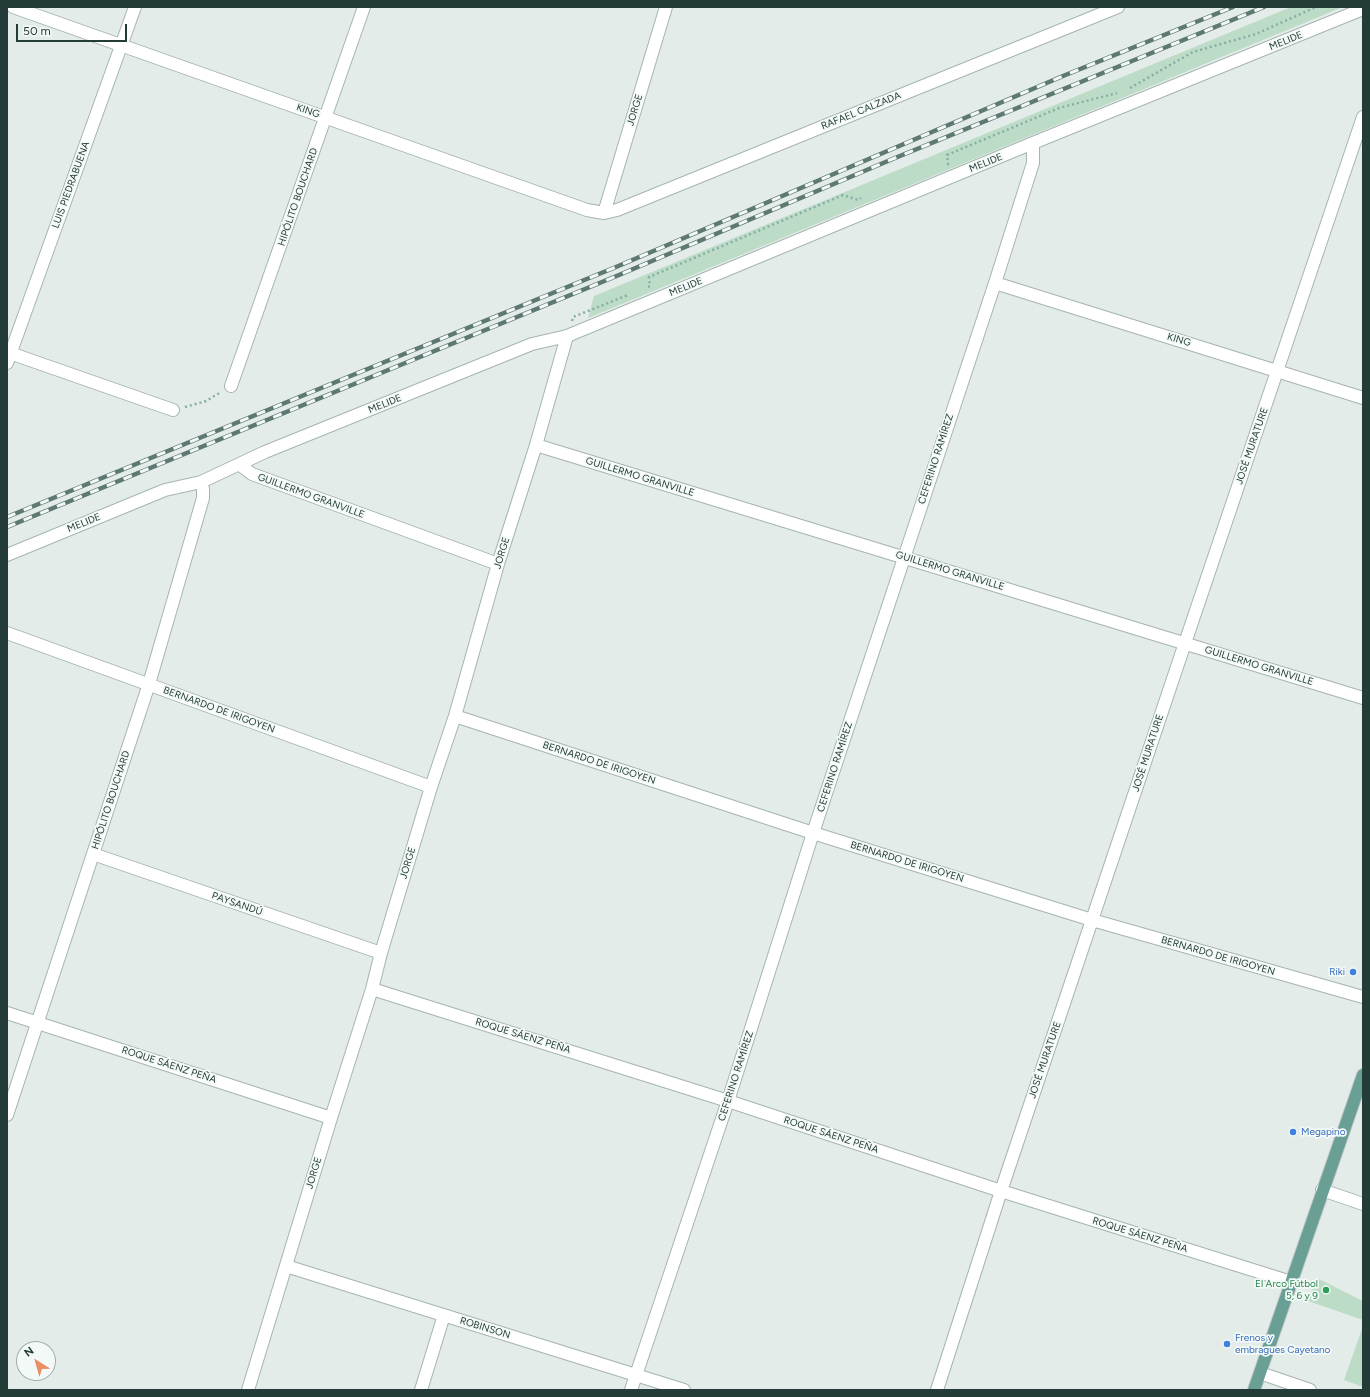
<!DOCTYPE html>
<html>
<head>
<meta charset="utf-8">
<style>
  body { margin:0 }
  #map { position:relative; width:1370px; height:1397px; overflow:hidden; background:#e3ece9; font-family:Figtree,sans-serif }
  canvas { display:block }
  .frame { position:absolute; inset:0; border:8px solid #243c38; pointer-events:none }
  .north { position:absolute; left:16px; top:1341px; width:40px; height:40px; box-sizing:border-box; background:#f3f9f6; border:1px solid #a0adaa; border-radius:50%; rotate:323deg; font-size:11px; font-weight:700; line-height:16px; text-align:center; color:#243c38 }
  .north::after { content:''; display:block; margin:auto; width:14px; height:18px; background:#ea8f63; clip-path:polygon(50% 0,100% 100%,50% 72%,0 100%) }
  .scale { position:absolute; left:16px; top:24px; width:111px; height:18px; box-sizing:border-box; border:2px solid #243c38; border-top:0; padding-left:5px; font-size:12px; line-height:14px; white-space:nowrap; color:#243c38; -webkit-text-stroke:3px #f3f9f6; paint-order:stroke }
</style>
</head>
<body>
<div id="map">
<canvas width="1370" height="1397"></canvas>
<div class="frame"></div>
<div class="north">N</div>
<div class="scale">50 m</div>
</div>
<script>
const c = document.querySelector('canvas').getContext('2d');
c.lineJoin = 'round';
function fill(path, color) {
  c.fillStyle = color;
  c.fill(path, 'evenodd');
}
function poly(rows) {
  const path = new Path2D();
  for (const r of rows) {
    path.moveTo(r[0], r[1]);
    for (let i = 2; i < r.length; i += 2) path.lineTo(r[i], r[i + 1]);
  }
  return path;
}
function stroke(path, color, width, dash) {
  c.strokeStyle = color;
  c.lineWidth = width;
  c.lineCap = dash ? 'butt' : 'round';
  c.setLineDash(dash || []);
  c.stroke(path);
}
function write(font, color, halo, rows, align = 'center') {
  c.font = font + ' Figtree,sans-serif';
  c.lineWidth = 3.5;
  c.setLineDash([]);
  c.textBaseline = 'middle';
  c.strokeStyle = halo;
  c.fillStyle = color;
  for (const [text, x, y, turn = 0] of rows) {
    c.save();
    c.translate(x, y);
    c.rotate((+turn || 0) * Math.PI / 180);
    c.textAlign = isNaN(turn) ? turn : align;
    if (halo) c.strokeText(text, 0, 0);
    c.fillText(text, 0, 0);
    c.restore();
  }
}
fill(poly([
  [1291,7,1343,7,588,318,594,296],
  [1317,1278,1363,1301,1363,1320,1308,1301],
  [1363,1326,1363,1387,1344,1380]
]), '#bddcc8');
const minor = poly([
  [13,7,587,210,604,213,617,210,1118,7],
  [604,213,666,7],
  [995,283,1363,398],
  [7,352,173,410],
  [7,363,135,7],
  [231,386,364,7],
  [536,445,1363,698],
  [240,465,252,474,498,564],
  [7,555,165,490,201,482,265,452,532,344,567,336,1033,143,1363,9],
  [7,633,431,787],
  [455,716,813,833,1092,920,1363,997],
  [93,854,381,953],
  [372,989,728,1101,1001,1191,1291,1282],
  [7,1013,331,1118],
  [7,1115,149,684,203,498,203,489,201,482],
  [1322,1190,1363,1204],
  [286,1266,684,1390],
  [1260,1373,1310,1390],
  [248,1390,331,1118,372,989,381,953,431,787,455,716,498,564,536,445,567,336],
  [421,1390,444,1315],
  [631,1390,728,1101,813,833,995,283,1033,163,1033,143],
  [937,1390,1001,1191,1185,643,1363,117]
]);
const major = poly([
  [1254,1390,1363,1075]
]);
stroke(minor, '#a6b4b0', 14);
stroke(major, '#c2c8c7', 14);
stroke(poly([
  [1130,88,1193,52,1256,34,1316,7],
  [947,164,948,164,947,155,1059,108,1117,93],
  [648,287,650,286,649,277,843,195,858,200,861,198],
  [572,321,573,317,628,295],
  [185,407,206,401,221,392]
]), '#85aea4', 2.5, [2, 3]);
stroke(minor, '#fff', 12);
stroke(major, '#6a9f96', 12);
const rail = poly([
  [7,517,616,267,1063,76,1233,7],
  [7,527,619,275,895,158,1264,7]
]);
stroke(rail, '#5e7873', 4.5);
stroke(rail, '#f3f9f6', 3, [9]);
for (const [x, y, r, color] of [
  [1353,972,4,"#3f7fe0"],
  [1293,1132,4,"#3f7fe0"],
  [1326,1290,4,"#2e9e5b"],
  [1227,1344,4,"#3f7fe0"]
]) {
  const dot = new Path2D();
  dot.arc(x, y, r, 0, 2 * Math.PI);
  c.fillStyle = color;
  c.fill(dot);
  stroke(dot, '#f3f9f6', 1.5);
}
write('10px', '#243c38', '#f3f9f6', [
  ["MELIDE",1286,41,-22],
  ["JORGE",635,110,-73],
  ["KING",308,111,19],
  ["RAFAEL CALZADA",861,111,-22],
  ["MELIDE",986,163,-22],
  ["LUIS PIEDRABUENA",71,185,-70],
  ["HIPÓLITO BOUCHARD",298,197,-71],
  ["MELIDE",686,287,-22],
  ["KING",1179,340,17],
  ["MELIDE",385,404,-22],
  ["JOSÉ MURATURE",1252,446,-71],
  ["CEFERINO RAMÍREZ",936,459,-72],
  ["GUILLERMO GRANVILLE",640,477,17],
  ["GUILLERMO GRANVILLE",311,496,20],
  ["MELIDE",84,523,-22],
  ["JORGE",502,553,-73],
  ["GUILLERMO GRANVILLE",950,571,17],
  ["GUILLERMO GRANVILLE",1259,666,17],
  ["BERNARDO DE IRIGOYEN",219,710,20],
  ["JOSÉ MURATURE",1148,753,-72],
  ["BERNARDO DE IRIGOYEN",599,763,18],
  ["CEFERINO RAMÍREZ",835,767,-72],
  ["HIPÓLITO BOUCHARD",111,800,-72],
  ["BERNARDO DE IRIGOYEN",907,862,17],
  ["JORGE",408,863,-73],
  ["PAYSANDÚ",237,904,19],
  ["BERNARDO DE IRIGOYEN",1218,956,16],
  ["ROQUE SÁENZ PEÑA",523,1036,17],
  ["JOSÉ MURATURE",1045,1060,-71],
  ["ROQUE SÁENZ PEÑA",169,1065,18],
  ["CEFERINO RAMÍREZ",736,1076,-72],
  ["ROQUE SÁENZ PEÑA",831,1135,18],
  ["JORGE",314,1173,-73],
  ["ROQUE SÁENZ PEÑA",1140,1235,17],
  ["ROBINSON",485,1328,17]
]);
write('10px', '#366cbe', '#f3f9f6', [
  ["Riki",1345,972,"right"],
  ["Megapino",1301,1132],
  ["Frenos y",1235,1338],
  ["embragues Cayetano",1235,1350]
], 'left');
write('10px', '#27864d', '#f3f9f6', [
  ["El Arco Fútbol",1318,1284],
  ["5, 6 y 9",1318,1296]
], 'right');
</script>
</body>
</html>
